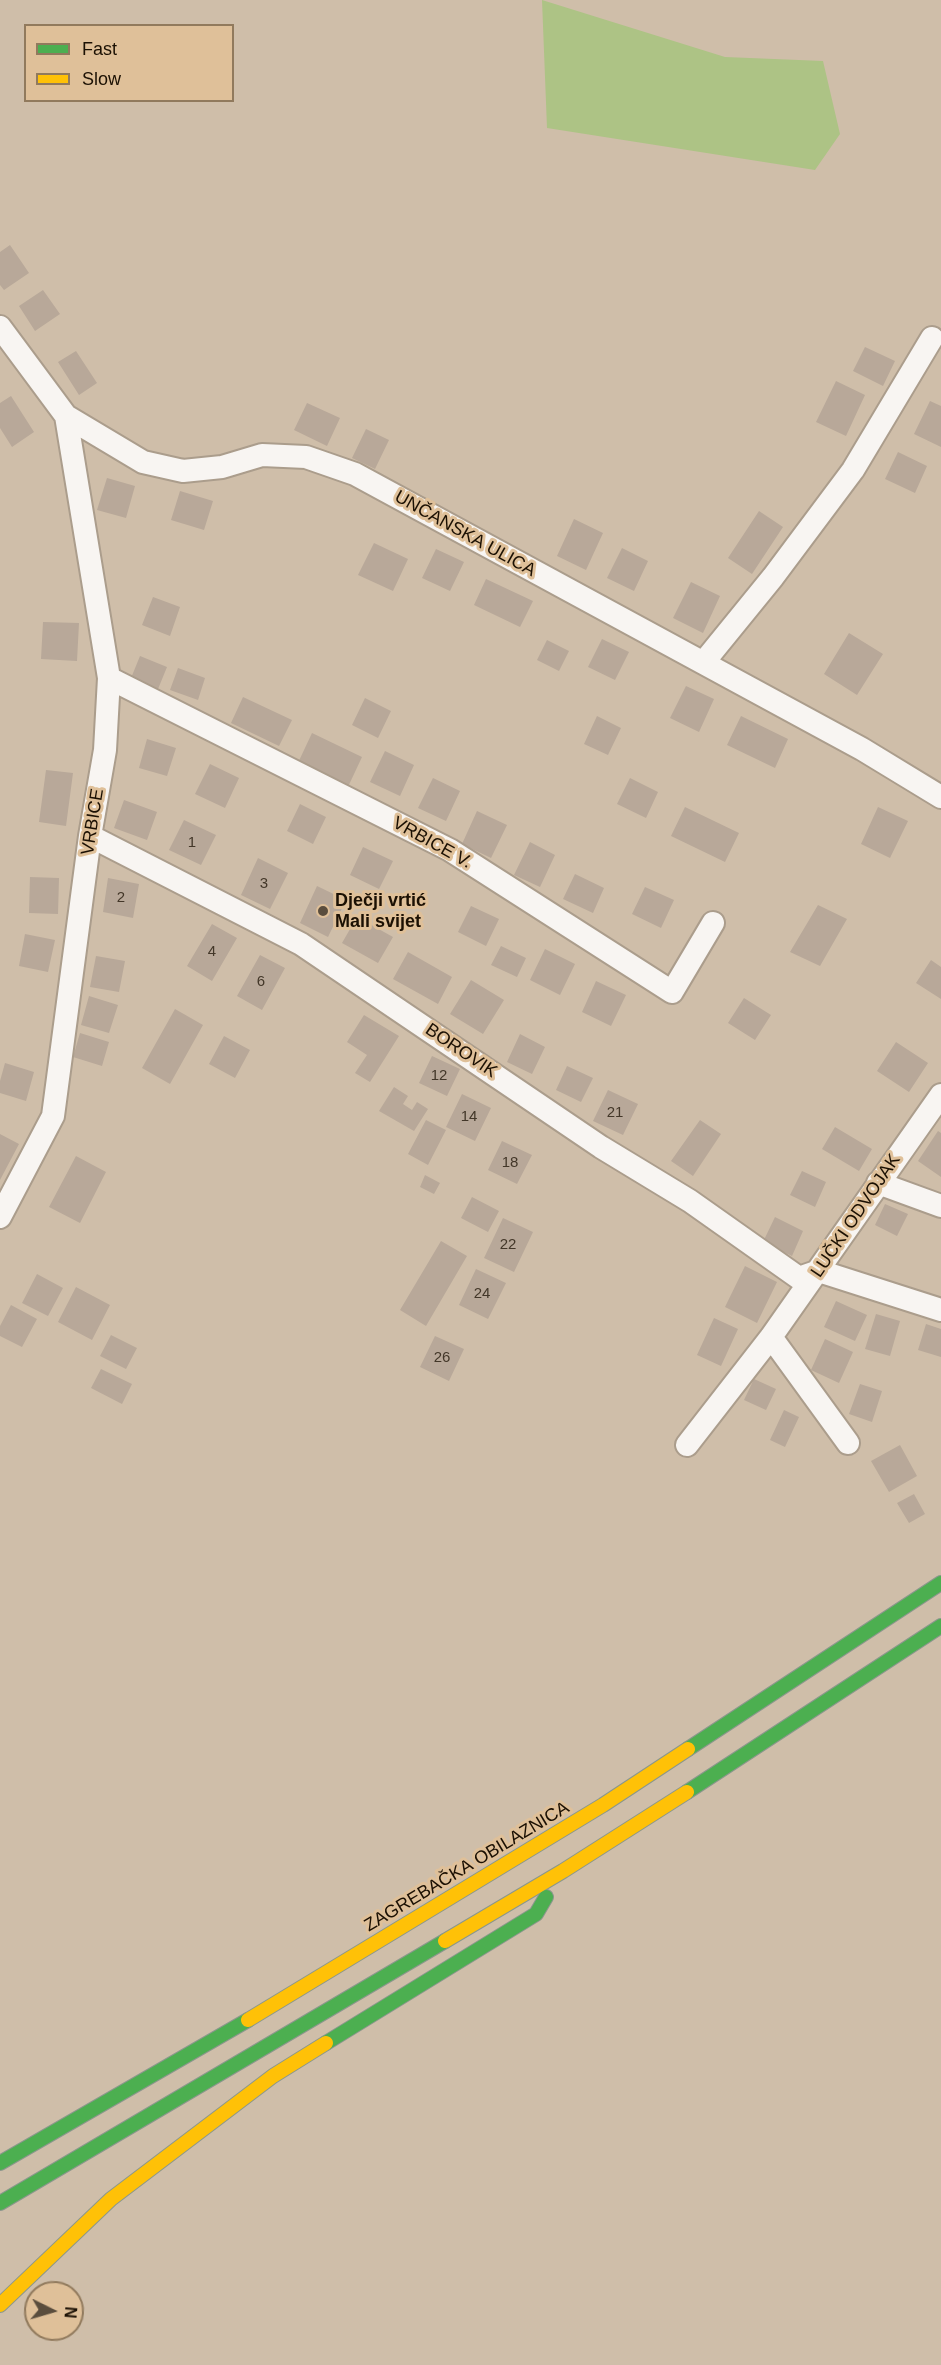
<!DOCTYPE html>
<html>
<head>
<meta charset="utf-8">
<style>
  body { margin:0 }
  #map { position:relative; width:941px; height:2365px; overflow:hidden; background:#cfbea9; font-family:Helvetica,sans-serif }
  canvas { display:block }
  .legend { position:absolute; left:24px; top:24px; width:210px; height:78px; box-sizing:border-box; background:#dfc099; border:2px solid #917a5d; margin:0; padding:8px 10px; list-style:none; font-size:18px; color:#1b1003 }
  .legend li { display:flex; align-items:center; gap:12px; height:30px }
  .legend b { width:30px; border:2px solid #917a5d }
  .north { position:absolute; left:24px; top:2281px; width:60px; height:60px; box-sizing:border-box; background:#dfc099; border:2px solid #917a5d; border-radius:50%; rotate:95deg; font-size:16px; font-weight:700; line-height:24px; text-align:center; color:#1b1003 }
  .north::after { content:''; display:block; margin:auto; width:21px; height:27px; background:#5a4d3d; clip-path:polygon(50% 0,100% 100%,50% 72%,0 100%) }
</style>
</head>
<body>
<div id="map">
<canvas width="941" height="2365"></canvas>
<ul class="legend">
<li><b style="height:8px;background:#4caf50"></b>Fast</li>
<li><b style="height:8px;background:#ffc107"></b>Slow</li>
</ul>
<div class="north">N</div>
</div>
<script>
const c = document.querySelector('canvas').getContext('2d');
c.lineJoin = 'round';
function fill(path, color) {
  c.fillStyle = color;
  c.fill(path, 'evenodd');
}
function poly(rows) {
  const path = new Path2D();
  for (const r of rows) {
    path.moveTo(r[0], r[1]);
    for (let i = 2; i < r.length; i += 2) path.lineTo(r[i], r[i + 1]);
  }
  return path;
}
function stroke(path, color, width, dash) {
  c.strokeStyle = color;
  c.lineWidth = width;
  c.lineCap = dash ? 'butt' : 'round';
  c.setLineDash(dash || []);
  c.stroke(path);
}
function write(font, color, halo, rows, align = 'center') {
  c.font = font + ' Helvetica,sans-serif';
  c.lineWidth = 6;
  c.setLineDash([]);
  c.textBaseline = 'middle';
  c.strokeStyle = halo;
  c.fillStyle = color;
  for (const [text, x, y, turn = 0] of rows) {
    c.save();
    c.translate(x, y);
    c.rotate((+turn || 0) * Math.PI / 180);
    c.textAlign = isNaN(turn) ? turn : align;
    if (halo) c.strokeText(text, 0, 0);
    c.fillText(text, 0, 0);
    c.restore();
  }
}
fill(poly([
  [542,0,725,57,823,61,840,134,815,170,547,128]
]), '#adc385');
fill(poly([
  [10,245,29,273,4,290,0,285,0,252],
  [43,290,60,314,35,331,19,306],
  [865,347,895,361,883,386,853,371],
  [76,351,97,383,79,395,58,362],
  [836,381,865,395,846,436,816,422],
  [11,396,34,432,12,447,0,428,0,403],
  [930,401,941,406,941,447,914,434],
  [307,403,340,418,327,446,294,430],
  [366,429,389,440,375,469,352,458],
  [898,452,927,466,915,493,885,479],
  [107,478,135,486,126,518,97,510],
  [180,491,213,501,204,530,171,520],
  [759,511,783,527,752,574,728,558],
  [574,519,603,533,586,570,557,556],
  [374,543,408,559,393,591,358,575],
  [622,548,648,561,634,591,607,578],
  [436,549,464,562,450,591,422,578],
  [486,579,533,601,520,627,474,605],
  [691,582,720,596,703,633,673,618],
  [153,597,180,607,170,636,142,625],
  [43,622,79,623,77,661,41,659],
  [849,633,883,654,857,695,824,674],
  [602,639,629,652,615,680,588,667],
  [547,640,569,651,559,671,537,660],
  [140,656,167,667,156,694,129,683],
  [178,668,205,678,198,700,170,690],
  [686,686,714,699,699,732,670,718],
  [243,697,292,720,279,746,231,723],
  [365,698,391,711,378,738,352,725],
  [597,716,621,728,608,755,584,744],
  [741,716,788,739,775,768,727,745],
  [312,733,362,757,347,789,297,765],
  [147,739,176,748,167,776,139,768],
  [385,751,414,765,400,796,370,782],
  [210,764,239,778,225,808,195,794],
  [46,770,73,773,66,826,39,822],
  [433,778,460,791,446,821,418,808],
  [630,778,658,792,646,818,617,804],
  [124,800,157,812,147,840,114,828],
  [300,804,326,817,313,844,287,831],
  [685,807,739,833,725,862,671,836],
  [878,807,908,821,890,858,861,844],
  [477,811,507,825,491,858,462,844],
  [184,820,216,835,201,865,169,850],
  [530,842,555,855,540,887,514,875],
  [363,847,393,861,379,889,350,875],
  [258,858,288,873,270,909,241,895],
  [575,874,604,888,593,913,563,899],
  [30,877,59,878,58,914,29,913],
  [108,878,139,884,133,918,103,912],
  [317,886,346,900,328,937,300,923],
  [645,887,674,900,661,928,632,914],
  [818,905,847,919,820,966,790,952],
  [471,906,499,919,486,946,458,932],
  [357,917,393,937,378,963,342,943],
  [212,924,237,938,212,981,187,966],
  [25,934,55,940,48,972,19,966],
  [501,946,526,958,517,977,491,965],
  [545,949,575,964,560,995,530,980],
  [408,952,452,977,438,1004,393,979],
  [260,955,285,968,262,1010,237,996],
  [96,956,125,961,119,992,90,987],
  [931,960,941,967,941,999,916,983],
  [471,980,504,1000,483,1034,450,1014],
  [596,981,626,995,611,1026,582,1012],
  [89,996,118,1005,109,1033,81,1025],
  [744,998,771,1015,755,1040,728,1023],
  [175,1009,203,1025,170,1084,142,1068],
  [364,1015,399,1036,370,1082,355,1073,367,1055,347,1042],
  [80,1033,109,1042,102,1066,73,1057],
  [520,1034,545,1047,532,1074,507,1062],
  [224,1036,250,1050,235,1078,209,1064],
  [896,1042,928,1063,909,1092,877,1071],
  [432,1056,460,1069,447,1096,419,1083],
  [5,1063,34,1072,26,1101,0,1093,0,1081],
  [567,1066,593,1078,581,1102,556,1090],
  [394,1087,408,1096,403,1104,412,1110,417,1102,428,1109,414,1131,379,1111],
  [608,1090,638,1104,623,1135,593,1121],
  [462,1094,491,1108,475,1141,446,1127],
  [426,1120,446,1130,428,1165,408,1154],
  [700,1120,721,1134,693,1176,671,1161],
  [835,1127,872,1149,859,1171,822,1149],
  [938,1131,941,1133,941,1177,918,1161],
  [0,1134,19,1144,0,1180],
  [502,1141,532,1155,517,1184,488,1170],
  [76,1156,106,1172,80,1223,49,1207],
  [802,1171,826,1182,815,1207,790,1195],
  [425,1175,440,1183,434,1194,420,1187],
  [472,1197,499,1211,488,1232,461,1218],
  [885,1204,908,1214,897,1236,875,1225],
  [775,1217,803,1231,792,1256,763,1242],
  [503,1218,533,1232,514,1272,484,1258],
  [441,1241,467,1256,426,1326,400,1310],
  [745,1266,777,1282,757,1323,725,1307],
  [476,1269,506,1283,488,1319,459,1305],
  [37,1274,63,1288,48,1316,22,1303],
  [76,1287,110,1305,92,1340,58,1322],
  [836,1301,867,1315,855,1341,824,1327],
  [11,1305,37,1319,22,1347,0,1336,0,1326],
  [876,1314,900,1321,890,1356,865,1349],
  [714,1318,738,1329,721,1366,697,1355],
  [926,1324,941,1329,941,1357,918,1350],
  [111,1335,137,1348,126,1369,100,1356],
  [435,1336,464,1349,449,1381,420,1367],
  [825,1339,853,1352,839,1383,811,1370],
  [101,1369,132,1384,122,1404,91,1388],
  [754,1379,776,1389,766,1410,744,1400],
  [860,1384,882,1391,872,1422,849,1414],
  [784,1410,799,1417,785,1447,770,1440],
  [900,1445,917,1476,889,1492,871,1461],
  [914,1494,925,1514,909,1523,897,1503]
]), '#b8a899');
const street = poly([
  [0,327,66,416,143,462,183,471,222,467,262,455,306,457,355,474,862,749,941,797],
  [703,663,773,577,853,470,932,338],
  [109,678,450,850,672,992,713,923],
  [90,836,301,944,601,1147,690,1201,799,1278,819,1271,941,1310],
  [878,1183,941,1206],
  [0,1217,53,1116,90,836,105,750,109,678,66,416],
  [771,1337,848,1443],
  [687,1445,771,1337,941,1095]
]);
const fast = poly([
  [688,1749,941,1583],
  [687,1792,941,1626],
  [326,2043,536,1914,546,1897],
  [0,2163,248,2020],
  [0,2203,445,1941]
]);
const slow = poly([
  [445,1941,563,1871,687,1792],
  [248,2020,603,1805,688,1749],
  [0,2305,111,2199,273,2076,326,2043]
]);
stroke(street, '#ab9d8c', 26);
stroke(fast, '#8a978c', 16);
stroke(slow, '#8a978c', 16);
stroke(street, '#f8f5f2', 22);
stroke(fast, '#4caf50', 14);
stroke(slow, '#ffc107', 14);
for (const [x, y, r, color] of [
  [323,911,6,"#5a4d3d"]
]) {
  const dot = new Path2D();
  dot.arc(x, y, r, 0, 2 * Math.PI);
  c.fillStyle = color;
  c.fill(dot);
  stroke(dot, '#dfc099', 2);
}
write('15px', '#433729', null, [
  ["1",192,843],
  ["3",264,884],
  ["2",121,898],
  ["4",212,952],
  ["6",261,982],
  ["12",439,1076],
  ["21",615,1113],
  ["14",469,1117],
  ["18",510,1163],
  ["22",508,1245],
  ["24",482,1294],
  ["26",442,1358]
]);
write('18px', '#1b1003', '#dfc099', [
  ["UNČANSKA ULICA",465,534,29],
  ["VRBICE",93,822,-81],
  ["VRBICE V.",432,843,29],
  ["BOROVIK",461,1051,34],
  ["LUČKI ODVOJAK",856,1216,-56],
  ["ZAGREBAČKA OBILAZNICA",467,1867,-31]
]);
write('bold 18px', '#1b1003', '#dfc099', [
  ["Dječji vrtić",335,901],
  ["Mali svijet",335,922]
], 'left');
</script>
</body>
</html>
